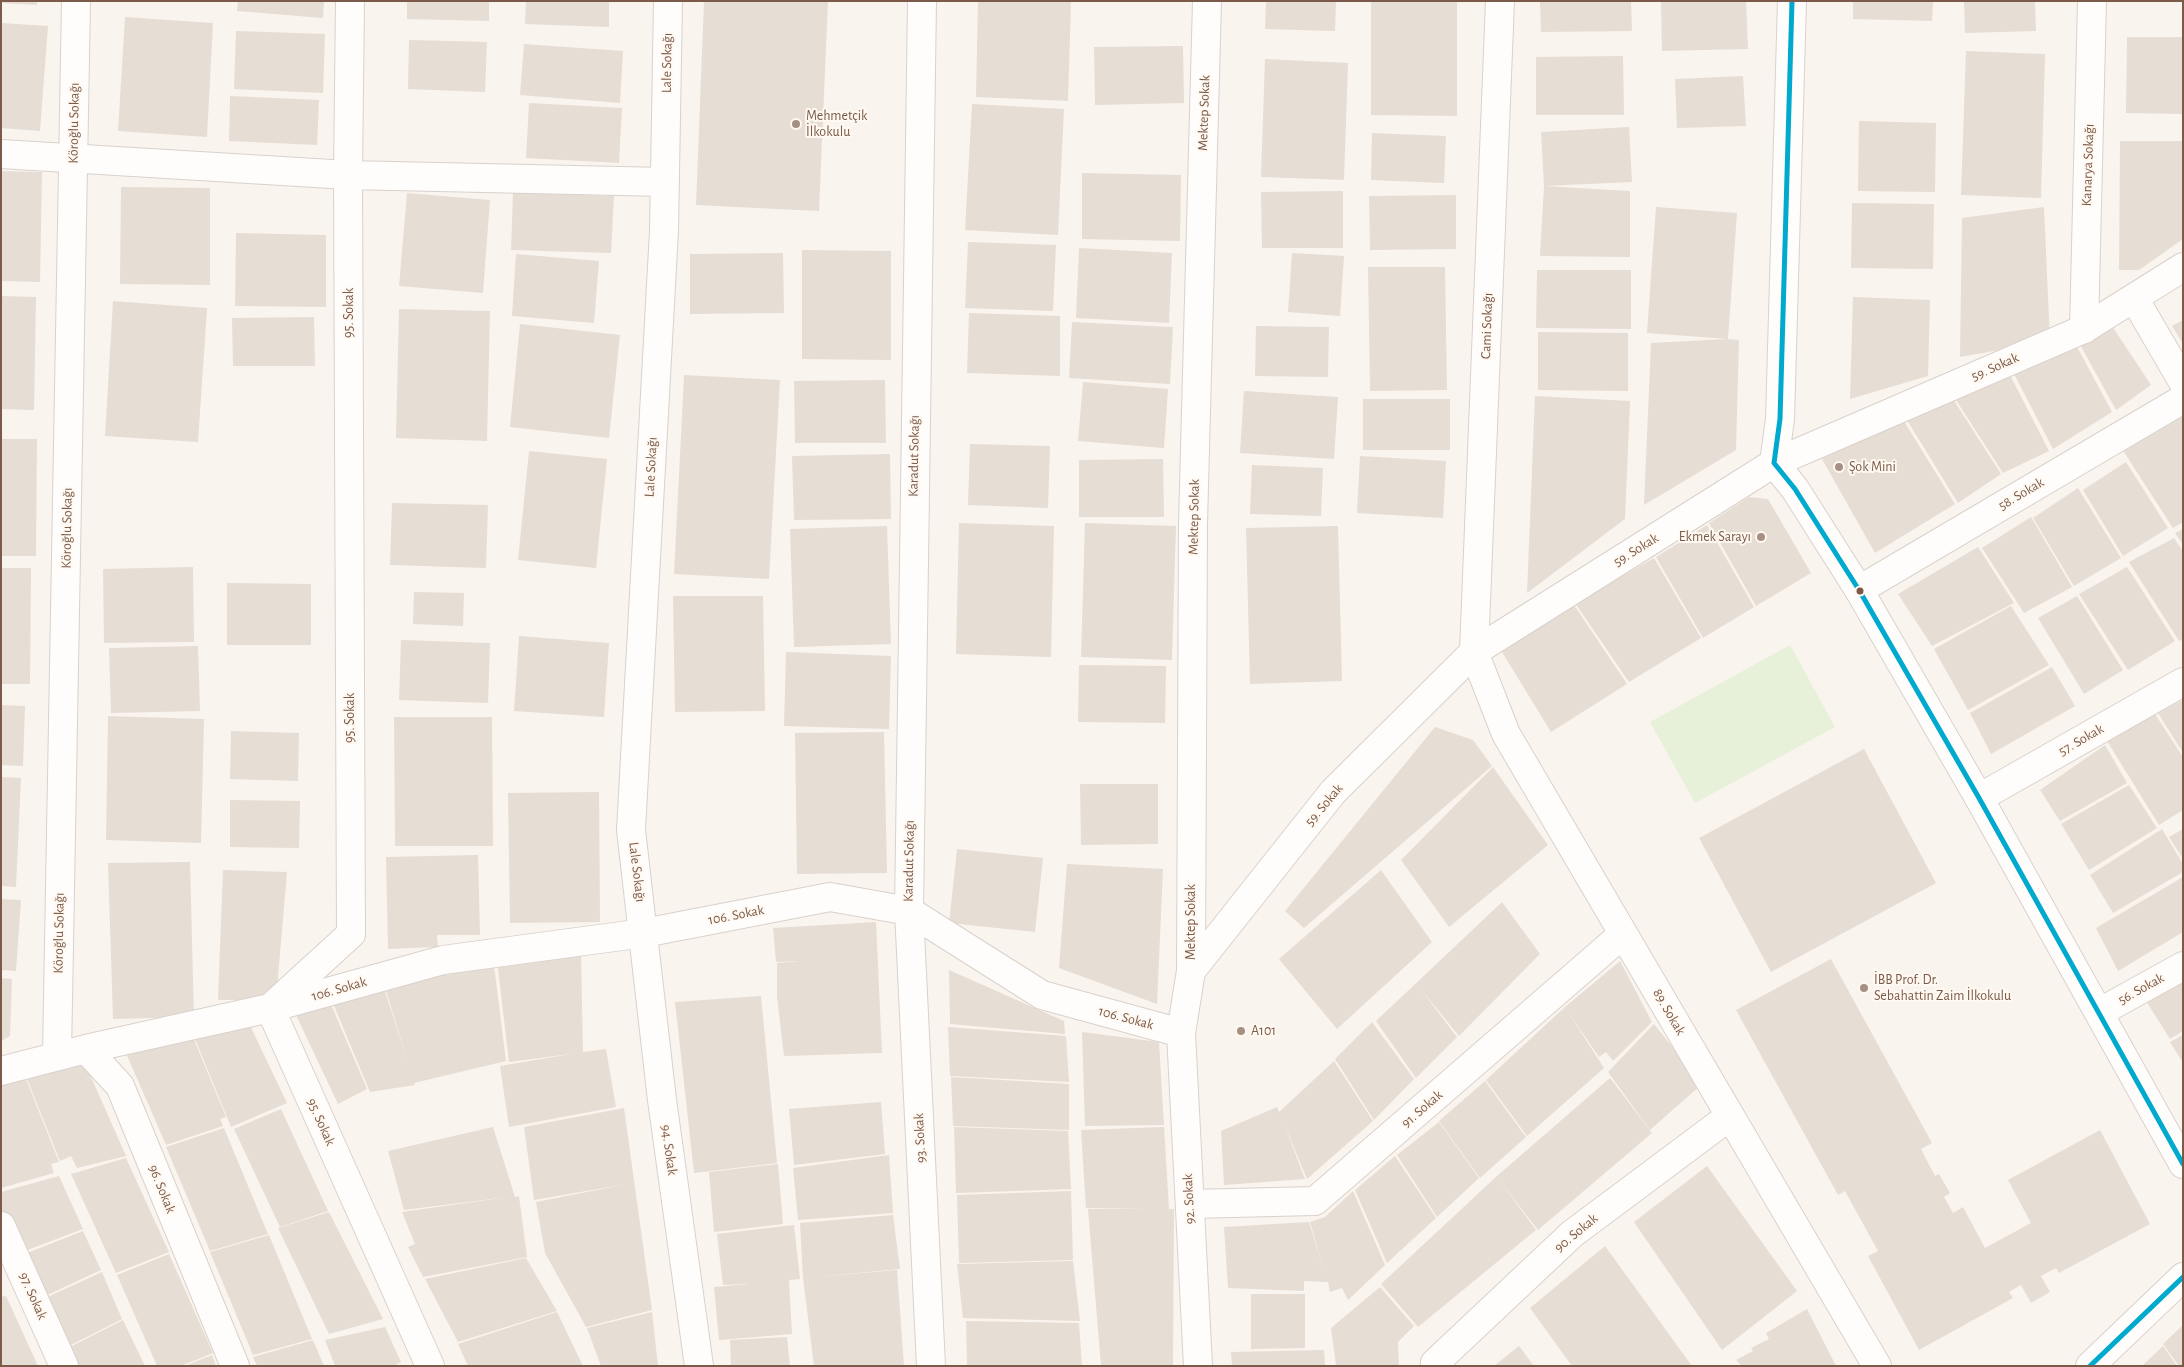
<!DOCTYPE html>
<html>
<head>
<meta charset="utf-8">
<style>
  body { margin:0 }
  #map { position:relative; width:2184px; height:1367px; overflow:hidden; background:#faf4ee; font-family:"Alegreya Sans",sans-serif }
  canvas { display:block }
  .frame { position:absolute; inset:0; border:2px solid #7b5a4a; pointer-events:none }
</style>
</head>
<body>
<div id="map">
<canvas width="2184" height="1367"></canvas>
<div class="frame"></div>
</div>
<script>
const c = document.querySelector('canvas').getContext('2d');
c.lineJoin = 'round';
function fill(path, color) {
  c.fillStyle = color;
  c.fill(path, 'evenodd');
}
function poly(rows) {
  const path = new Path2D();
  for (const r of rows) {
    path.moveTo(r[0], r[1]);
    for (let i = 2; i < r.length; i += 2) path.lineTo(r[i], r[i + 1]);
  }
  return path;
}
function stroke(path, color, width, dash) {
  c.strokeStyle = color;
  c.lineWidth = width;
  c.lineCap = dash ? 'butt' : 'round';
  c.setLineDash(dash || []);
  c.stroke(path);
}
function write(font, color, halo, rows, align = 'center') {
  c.font = font + ' "Alegreya Sans",sans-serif';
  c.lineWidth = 4;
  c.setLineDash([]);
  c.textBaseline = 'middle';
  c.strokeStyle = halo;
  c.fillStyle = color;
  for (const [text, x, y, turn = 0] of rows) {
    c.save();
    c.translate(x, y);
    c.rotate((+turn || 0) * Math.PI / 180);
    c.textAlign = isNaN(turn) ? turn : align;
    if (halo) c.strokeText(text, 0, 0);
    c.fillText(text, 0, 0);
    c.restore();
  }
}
fill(poly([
  [1790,645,1835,727,1695,803,1650,722]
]), '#e7f0d8');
fill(poly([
  [1,1,37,1,37,5,1,3],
  [238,1,324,1,323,18,237,11],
  [407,1,489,1,489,21,407,19],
  [526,1,609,1,609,27,525,24],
  [704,1,828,1,819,211,696,205],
  [978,1,1071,1,1068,101,976,97],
  [1266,1,1336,1,1335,31,1265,29],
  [1371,1,1457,1,1457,116,1371,115],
  [1540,1,1631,1,1632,31,1541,32],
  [1661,1,1746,1,1748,49,1662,51],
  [1853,1,1933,1,1932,21,1853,19],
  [1964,1,2035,1,2036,31,1965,33],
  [125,17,213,23,207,137,118,131],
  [1,23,48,26,40,131,1,128],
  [236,31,325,34,323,93,234,89],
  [2127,37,2183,37,2183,114,2126,113],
  [409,40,487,42,485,92,408,89],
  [524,44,623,51,620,103,520,95],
  [1183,46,1184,103,1095,105,1094,47],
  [1966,51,2045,54,2041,198,1961,195],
  [1623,56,1624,115,1536,115,1536,57],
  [1265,59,1348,63,1344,180,1261,177],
  [1743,76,1746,126,1677,128,1675,79],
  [230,96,319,100,317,145,229,141],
  [529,103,622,108,619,163,526,158],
  [972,104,1064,109,1058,235,965,230],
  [1859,121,1936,123,1935,192,1858,191],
  [1629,127,1632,182,1544,186,1541,132],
  [1372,133,1446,136,1444,183,1371,180],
  [2120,141,2183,141,2183,239,2139,270,2119,270],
  [1,171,42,172,40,282,1,281],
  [1082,173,1181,175,1180,241,1082,239],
  [1544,186,1630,191,1630,257,1540,256],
  [121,187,210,188,210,285,120,284],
  [1343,191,1343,248,1262,248,1261,192],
  [407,193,490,200,483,293,399,286],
  [513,193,614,196,611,253,511,250],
  [1456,195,1456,249,1370,250,1369,196],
  [1852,203,1934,204,1933,269,1851,268],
  [1656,207,1737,213,1728,339,1647,333],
  [2044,207,2050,341,1960,357,1962,218],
  [236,233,326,235,326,307,235,306],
  [968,242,1056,245,1053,311,965,308],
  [1079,248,1172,253,1169,323,1076,318],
  [802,250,891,251,891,360,802,359],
  [783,253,784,313,690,314,690,254],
  [1292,253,1344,256,1340,316,1288,312],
  [516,254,599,261,594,323,512,316],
  [1368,267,1445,267,1447,390,1370,391],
  [1537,270,1631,270,1631,329,1536,328],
  [1,296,36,297,34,410,1,409],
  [1853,297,1930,300,1928,376,1850,399],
  [113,301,207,308,198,442,105,436],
  [399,309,490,311,487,441,396,438],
  [969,313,1060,316,1060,376,967,373],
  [314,317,315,366,233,366,232,318],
  [2183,320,2183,344,2172,326],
  [1072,322,1173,327,1170,384,1069,378],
  [520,324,620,335,609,438,510,427],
  [1256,326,1329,327,1328,377,1255,376],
  [2112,326,2151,385,2116,410,2078,341],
  [1538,332,1628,333,1628,391,1538,390],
  [1728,339,1739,340,1736,450,1644,505,1651,343],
  [2075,343,2112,412,2053,449,2013,372],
  [684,375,780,380,769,579,674,574],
  [2010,375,2049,451,2003,473,1956,400],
  [885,380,886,443,795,443,794,381],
  [1083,382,1168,389,1164,448,1078,441],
  [1244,391,1338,397,1334,459,1240,453],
  [1535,396,1630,401,1625,519,1527,593],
  [1363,399,1450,399,1450,450,1363,450],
  [1953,399,2001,474,1958,503,1905,417],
  [2179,414,2183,419,2183,522,2173,528,2122,449],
  [1902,418,1955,504,1875,553,1822,459],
  [1,439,37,439,36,556,1,556],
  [970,444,1050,446,1048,508,968,505],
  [529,451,607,459,596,568,518,560],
  [890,454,891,519,794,520,792,456],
  [1360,456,1446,461,1443,518,1357,513],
  [1163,459,1164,517,1079,517,1079,460],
  [2126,462,2168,528,2123,556,2083,490],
  [1252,465,1323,468,1321,516,1250,514],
  [2078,488,2121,558,2074,586,2033,518],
  [1749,497,1768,499,1811,573,1756,606,1709,523],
  [392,503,488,505,486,568,390,565],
  [2031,517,2072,587,2024,613,1982,548],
  [959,523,1054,526,1051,657,956,654],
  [1085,523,1176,526,1172,660,1081,657],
  [1707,525,1754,607,1703,638,1656,557],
  [887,526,891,644,794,647,790,529],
  [1338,526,1342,681,1250,684,1246,528],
  [2183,529,2183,545,2175,533],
  [2174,538,2183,551,2183,639,2179,641,2129,562],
  [1978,547,2014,603,1932,646,1898,594],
  [1654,558,1701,638,1629,682,1575,603],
  [193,567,194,642,104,643,103,569],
  [2127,567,2175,641,2128,670,2079,594],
  [1,568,31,568,30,684,1,684],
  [227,583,311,584,311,645,227,645],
  [414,592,464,593,463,626,413,624],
  [673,596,763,596,765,711,675,712],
  [2077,596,2123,670,2084,694,2038,618],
  [1574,605,1627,684,1551,732,1502,652],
  [2011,606,2049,665,1968,710,1934,649],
  [519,636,609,643,604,717,514,711],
  [401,640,490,643,488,703,399,700],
  [198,646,200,711,111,713,109,648],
  [786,652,891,656,889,729,784,726],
  [1079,665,1166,666,1165,723,1078,722],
  [2052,667,2075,706,1991,754,1970,713],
  [2183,700,2183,753,2158,713],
  [1,705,25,706,23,766,1,765],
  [2155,714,2183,757,2183,810,2159,825,2107,741],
  [108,716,204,719,201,843,106,840],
  [394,717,492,717,493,846,395,846],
  [1435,727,1473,740,1492,766,1304,928,1285,911],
  [231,731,299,733,298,781,230,779],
  [884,732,887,873,797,874,795,733],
  [2105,745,2127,783,2060,821,2040,790],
  [1864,749,1936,883,1771,972,1699,838],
  [1493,767,1548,845,1449,927,1401,860],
  [1,777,21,778,16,887,1,886],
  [1080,784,1158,784,1158,844,1081,845],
  [2129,785,2157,828,2089,870,2061,824],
  [599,792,600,922,510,923,508,793],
  [230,800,300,801,299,848,230,847],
  [2162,829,2183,864,2183,872,2113,913,2090,875],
  [2183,829,2183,859,2169,837],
  [957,849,1043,858,1035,932,949,923],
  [478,855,480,935,437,935,438,947,388,949,386,857],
  [190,862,194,1017,113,1019,108,863],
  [1067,864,1163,869,1157,1004,1059,968],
  [223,870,287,872,276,1000,218,1000],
  [1381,870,1432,942,1337,1029,1279,959],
  [2183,877,2183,932,2118,971,2096,928],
  [1,899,21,900,16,971,1,970],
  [1502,902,1540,954,1459,1036,1419,987,1457,1037,1416,1078,1376,1021],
  [876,922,882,1053,784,1056,777,997,777,963,800,961,776,962,773,928],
  [581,953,583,1052,606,1049,616,1107,509,1127,500,1066,571,1054,509,1062,497,960],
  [1831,959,1932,1143,1921,1149,1935,1176,1939,1174,1950,1193,1944,1197,1953,1213,1963,1207,1985,1248,2031,1223,2008,1180,2100,1130,2150,1224,2059,1273,2056,1268,2041,1276,2050,1292,2031,1303,2021,1285,2009,1292,2013,1298,1919,1350,1868,1256,1878,1251,1845,1191,1838,1195,1736,1010],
  [1620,961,1652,1022,1613,1061,1606,1052,1599,1057,1566,1009,1604,1068,1527,1136,1486,1080,1565,1007],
  [494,965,506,1061,414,1083,415,1085,370,1092,332,1001,384,988,408,1063,385,987],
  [949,970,1064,1021,1065,1034,950,1024],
  [1,978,12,979,10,1036,1,1041],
  [2183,979,2183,1031,2170,1039,2146,1001],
  [761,996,777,1163,694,1173,675,1002],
  [330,1002,367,1089,338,1104,296,1015],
  [246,1017,287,1103,231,1127,193,1034],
  [1372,1022,1414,1079,1374,1120,1335,1059],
  [1654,1024,1702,1084,1650,1130,1608,1072],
  [948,1027,1066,1036,1069,1082,950,1076],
  [190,1030,226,1117,220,1119,223,1126,166,1145,122,1044],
  [1082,1032,1159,1042,1164,1125,1085,1126],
  [2183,1035,2183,1063,2170,1042],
  [84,1061,126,1156,77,1168,71,1156,60,1161,25,1074],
  [1334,1061,1373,1121,1307,1179,1284,1124,1305,1179,1224,1185,1221,1131,1277,1107,1279,1112],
  [24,1074,59,1162,51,1164,54,1173,1,1188,1,1080],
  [951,1077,1069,1084,1069,1130,953,1126],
  [1610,1078,1652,1133,1538,1230,1500,1181,1536,1230,1418,1327,1381,1284,1497,1176],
  [1485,1081,1526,1137,1480,1178,1439,1121],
  [881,1102,885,1154,794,1165,789,1109],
  [624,1108,652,1310,586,1327,545,1253,536,1202,627,1184,534,1200,524,1127],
  [281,1109,328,1211,280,1227,234,1129],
  [1439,1122,1479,1178,1437,1217,1397,1155],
  [493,1127,515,1197,519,1196,527,1257,423,1277,408,1247,415,1244,402,1212,508,1197,404,1210,388,1151],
  [954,1127,1068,1131,1071,1189,956,1193],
  [1164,1127,1169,1209,1174,1209,1173,1366,1101,1366,1088,1209,1146,1208,1086,1208,1081,1130],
  [224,1128,268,1234,210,1251,166,1147],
  [889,1155,893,1213,798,1220,793,1168],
  [1395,1156,1436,1218,1387,1263,1355,1190],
  [126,1158,169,1252,116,1273,71,1174],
  [778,1164,783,1224,714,1232,709,1172],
  [1707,1166,1797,1291,1722,1350,1634,1222],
  [59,1176,83,1229,22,1252,1,1210,1,1192],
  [1071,1191,1073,1260,959,1263,957,1195],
  [1353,1191,1385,1265,1348,1300,1342,1288,1330,1292,1328,1282,1304,1281,1304,1291,1228,1288,1224,1227,1309,1222,1324,1271,1310,1222,1325,1217],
  [329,1212,383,1319,329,1334,278,1228],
  [893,1215,900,1269,816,1277,897,1270,904,1366,814,1366,803,1278,800,1223],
  [794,1225,800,1279,789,1280,792,1334,719,1340,714,1287,750,1284,723,1285,717,1234],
  [83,1231,101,1270,43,1297,22,1255],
  [269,1235,312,1339,253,1355,210,1252],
  [1605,1246,1692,1366,1572,1366,1530,1308],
  [169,1254,213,1353,181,1366,157,1366,117,1275],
  [526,1258,557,1311,458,1342,425,1279],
  [1073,1261,1080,1321,963,1318,957,1264],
  [102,1272,122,1319,69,1346,43,1299],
  [1380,1287,1414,1326,1398,1342,1399,1366,1336,1366,1331,1328],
  [1251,1294,1305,1294,1305,1348,1251,1349],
  [6,1296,38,1366,1,1366,1,1297],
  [1807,1309,1836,1366,1742,1366,1736,1360,1753,1351,1751,1348,1769,1339,1766,1333],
  [557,1312,583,1366,468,1366,458,1344],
  [652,1312,658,1366,601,1366,587,1328],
  [123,1320,145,1366,79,1366,70,1347],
  [966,1321,1079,1323,1082,1366,967,1366],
  [2183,1325,2183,1366,2179,1366,2163,1344],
  [385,1327,401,1362,394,1366,335,1366,325,1340],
  [787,1337,790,1366,731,1366,730,1340],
  [313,1340,324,1366,257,1366,253,1357],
  [1519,1346,1534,1366,1494,1366],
  [2163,1346,2177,1366,2142,1366],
  [1324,1350,1325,1366,1232,1366,1231,1352],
  [212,1355,216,1366,185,1366]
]), '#e6ddd5');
const minor = poly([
  [350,1,348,175,351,934,270,1008,430,1366],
  [668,1,664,231,631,830,662,1100,699,1366],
  [922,1,909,911,931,1366],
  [1500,1,1474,652,1506,734,1877,1366],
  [1,154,348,175,665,182],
  [2134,298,2183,382],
  [2084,329,2092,1],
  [1859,590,2183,399],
  [1979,798,2183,682],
  [2100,1012,2183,966],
  [86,1049,270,1008,443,960,644,933,830,897,909,911,1042,995,1181,1033],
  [57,1055,76,1],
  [1,1071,86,1049,120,1086,235,1366],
  [1190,1204,1315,1201,1623,934],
  [1,1226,64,1366],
  [1198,1366,1181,1033,1191,971,1193,523,1207,1],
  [1436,1366,1435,1363,1572,1234,1730,1116],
  [2090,1366,2183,1277]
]);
const tertiary = poly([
  [1774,463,1795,489,1859,590,1979,798,2183,1164],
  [1774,463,1780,419,1792,1],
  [1191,971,1333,792,1474,652,1774,463,2084,329,2183,267]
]);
stroke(minor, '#d9d1cc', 30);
stroke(tertiary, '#d9d1cc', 30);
stroke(minor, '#fefdfc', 28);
stroke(tertiary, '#fefdfc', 28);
stroke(poly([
  [1792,1,1780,419,1774,463,1795,489,1859,590,1979,798,2183,1164],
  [2090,1366,2183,1277]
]), '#00a9ce', 5);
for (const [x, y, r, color] of [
  [796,124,5,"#a79083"],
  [1839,467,5,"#a79083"],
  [1761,537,5,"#a79083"],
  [1860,591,4.5,"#7b5a4a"],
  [1864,988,5,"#a79083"],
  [1241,1031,5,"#a79083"]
]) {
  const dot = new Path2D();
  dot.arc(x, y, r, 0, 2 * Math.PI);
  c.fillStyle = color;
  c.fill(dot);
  stroke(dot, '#fff9f1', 2);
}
write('14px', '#7b5a4a', '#fff9f1', [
  ["Lale Sokağı",667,63,-89],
  ["Mektep Sokak",1204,113,-88],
  ["Köroğlu Sokağı",74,123,-89],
  ["Kanarya Sokağı",2088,165,-88],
  ["95. Sokak",349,313,-90],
  ["Cami Sokağı",1487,326,-88],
  ["59. Sokak",1995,367,-24],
  ["Karadut Sokağı",914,456,-89],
  ["Lale Sokağı",651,467,-87],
  ["58. Sokak",2021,494,-31],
  ["Mektep Sokak",1194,517,-89],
  ["Köroğlu Sokağı",67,528,-89],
  ["59. Sokak",1636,550,-32],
  ["95. Sokak",350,718,-90],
  ["57. Sokak",2081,740,-30],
  ["59. Sokak",1324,805,-50],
  ["Karadut Sokağı",909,861,-89],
  ["Lale Sokağı",637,872,83],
  ["106. Sokak",736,915,-11],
  ["Mektep Sokak",1191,922,-90],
  ["Köroğlu Sokağı",59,933,-89],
  ["106. Sokak",339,989,-16],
  ["56. Sokak",2141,989,-29],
  ["89. Sokak",1669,1012,60],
  ["106. Sokak",1126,1018,15],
  ["91. Sokak",1422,1109,-41],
  ["95. Sokak",321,1122,66],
  ["93. Sokak",920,1138,-93],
  ["94. Sokak",669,1150,82],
  ["96. Sokak",162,1189,68],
  ["92. Sokak",1189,1199,-93],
  ["90. Sokak",1576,1233,-40],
  ["97. Sokak",33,1296,66]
]);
write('14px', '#7b5a4a', '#fff9f1', [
  ["Mehmetçik",806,116],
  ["İlkokulu",806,132],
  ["Şok Mini",1849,467],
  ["Ekmek Sarayı",1751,537,"right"],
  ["İBB Prof. Dr.",1874,980],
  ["Sebahattin Zaim İlkokulu",1874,996],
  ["A101",1251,1031]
], 'left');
</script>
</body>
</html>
